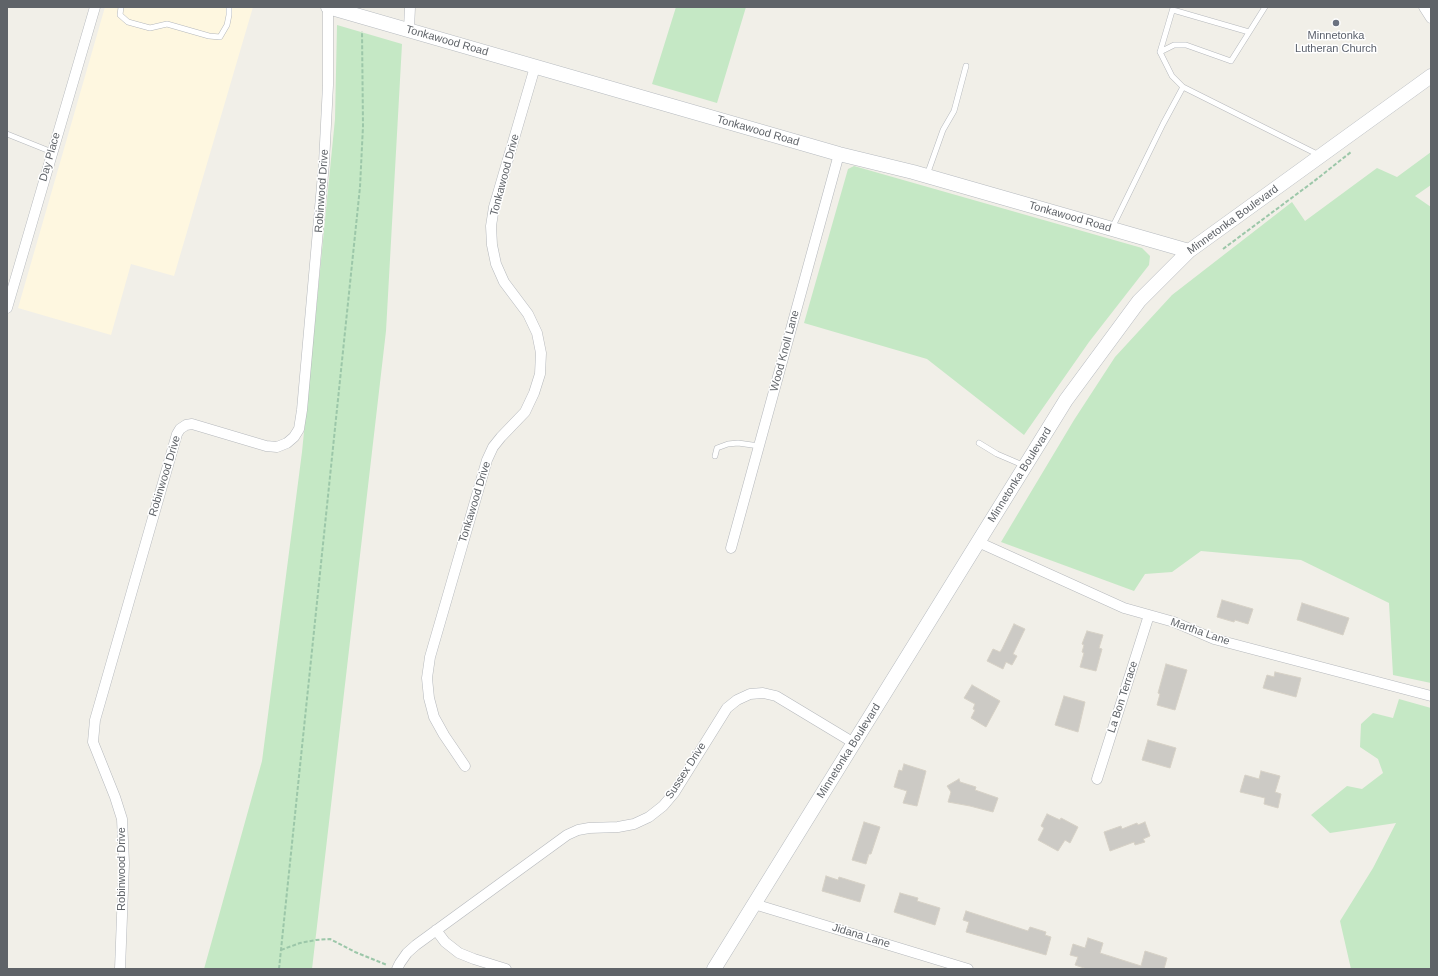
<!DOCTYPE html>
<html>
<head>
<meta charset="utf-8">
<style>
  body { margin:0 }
  #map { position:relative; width:1438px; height:976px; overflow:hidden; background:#f1efe8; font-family:Arial,sans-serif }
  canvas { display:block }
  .frame { position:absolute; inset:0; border:8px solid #5f6368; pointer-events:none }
</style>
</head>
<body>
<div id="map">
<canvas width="1438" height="976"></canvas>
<div class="frame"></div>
</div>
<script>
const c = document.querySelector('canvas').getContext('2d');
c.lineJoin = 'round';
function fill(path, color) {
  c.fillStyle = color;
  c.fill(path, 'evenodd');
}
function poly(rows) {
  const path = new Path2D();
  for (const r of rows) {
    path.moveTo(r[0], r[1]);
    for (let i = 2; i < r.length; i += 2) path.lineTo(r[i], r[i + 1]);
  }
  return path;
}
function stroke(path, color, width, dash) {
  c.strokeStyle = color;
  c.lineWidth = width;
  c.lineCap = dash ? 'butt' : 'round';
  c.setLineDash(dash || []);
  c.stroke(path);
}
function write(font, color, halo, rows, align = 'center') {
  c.font = font + ' Arial,sans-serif';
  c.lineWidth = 3;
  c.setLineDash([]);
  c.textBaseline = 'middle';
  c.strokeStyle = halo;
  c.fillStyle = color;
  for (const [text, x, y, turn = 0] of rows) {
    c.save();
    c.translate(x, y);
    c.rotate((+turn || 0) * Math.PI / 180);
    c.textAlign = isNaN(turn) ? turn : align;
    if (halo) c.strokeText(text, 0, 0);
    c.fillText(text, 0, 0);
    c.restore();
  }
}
fill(poly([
  [105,7,253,7,174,276,131,264,111,335,18,308]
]), '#fef7e0');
fill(poly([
  [676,7,746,7,717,103,652,84],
  [337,25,402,44,386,331,312,969,204,969,262,761,302,452,335,119],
  [1431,152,1431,185,1415,196,1431,207,1431,683,1393,675,1389,603,1301,560,1201,551,1172,572,1145,574,1134,591,1001,542,1074,420,1115,357,1172,295,1292,202,1305,221,1377,168,1397,177],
  [854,166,1142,248,1150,256,1149,265,1089,342,1024,435,927,359,804,323,848,169],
  [1399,699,1431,708,1431,969,1351,969,1340,921,1373,868,1396,823,1330,833,1311,815,1347,786,1362,789,1383,773,1378,759,1360,747,1361,724,1373,713,1393,718]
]), '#c5e8c5');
const building = poly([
  [1222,600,1253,609,1248,624,1235,620,1234,622,1217,617,1222,600],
  [1302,603,1349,618,1343,635,1297,620,1302,603],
  [1014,624,1025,629,1013,654,1017,656,1012,665,1006,662,1003,669,987,661,993,649,1000,652,1002,649,1014,624],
  [1087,631,1103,635,1099,648,1102,649,1096,671,1080,667,1084,653,1082,652,1084,645,1082,644,1087,631],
  [1166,664,1187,670,1175,710,1157,705,1160,694,1158,693,1166,664],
  [1275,672,1301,678,1296,697,1263,688,1267,675,1274,677,1275,672],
  [972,685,1000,701,986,727,971,718,975,710,973,709,975,704,964,698,972,685],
  [1064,696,1085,702,1078,732,1055,725,1064,696],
  [1148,740,1176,748,1170,768,1142,760,1148,740],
  [904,764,926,771,917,806,903,803,907,791,894,787,899,770,902,771,904,764],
  [1261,771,1280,776,1275,792,1281,794,1278,808,1264,804,1265,798,1240,792,1245,775,1259,779,1261,771],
  [959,779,960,782,976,787,975,790,998,798,993,812,970,806,948,802,951,792,947,786,959,779],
  [1047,814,1060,820,1061,818,1078,827,1070,843,1065,840,1058,851,1038,840,1044,828,1041,826,1047,814],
  [864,822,880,827,871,854,869,854,866,864,852,860,864,822],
  [1145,822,1150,836,1143,839,1145,842,1135,845,1134,842,1110,851,1104,832,1121,826,1122,829,1137,823,1138,825,1145,822],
  [826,876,838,880,839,877,865,885,860,902,822,891,826,876],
  [900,893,918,898,917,901,940,908,935,925,894,912,900,893],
  [966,911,1028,931,1030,927,1046,932,1045,935,1051,937,1046,955,966,932,969,922,963,920,966,911],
  [1088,938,1103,943,1100,953,1141,966,1145,951,1167,958,1164,969,1087,969,1075,965,1078,957,1070,955,1073,944,1085,948,1088,938]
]);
fill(building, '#cccac5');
stroke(building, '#d6d1c6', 1);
const lane = poly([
  [121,7,120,15,128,22,150,28,167,24,209,36,220,37,227,25,229,15,229,7],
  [1265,7,1231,61,1186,45,1174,45,1160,52,1172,76,1183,87,1319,155],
  [1173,10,1249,32],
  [1160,52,1173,8],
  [7,134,52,152],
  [927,175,943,130,954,111,966,66],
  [1112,228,1163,124,1183,87],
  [979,443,997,454,1025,466],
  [715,456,717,448,728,444,738,443,759,446]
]);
const street = poly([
  [1424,7,1431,18],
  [409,29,410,7],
  [7,308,95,7],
  [978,542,1124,608,1174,622,1214,639,1431,696],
  [731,548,839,154],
  [465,766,444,735,434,717,429,698,427,678,430,657,487,460,493,447,501,437,525,412,534,393,540,374,541,353,537,333,528,314,504,282,496,264,492,245,491,226,494,207,535,67],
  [1097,779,1149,615],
  [754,904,968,969],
  [436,930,445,942,459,953,474,959,506,969],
  [120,969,124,863,122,819,115,797,93,742,95,720,177,434,180,429,186,425,192,424,266,446,277,447,287,443,294,437,299,429,302,410,324,163,328,85,328,7],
  [397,969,400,963,407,953,416,945,567,835,578,830,589,828,618,827,634,824,649,817,663,806,674,793,727,708,737,700,750,694,763,693,776,696,854,743]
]);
const secondary = poly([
  [328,7,839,154,913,172,1189,251],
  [714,969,1066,400,1139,301,1189,251,1431,76]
]);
stroke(lane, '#b5b8bc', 6);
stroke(street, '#b5b8bc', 11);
stroke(secondary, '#b6babf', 15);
stroke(poly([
  [1223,249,1313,182,1351,152],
  [281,950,300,943,316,940,330,939,355,952,387,965],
  [279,969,360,187,363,126,362,31]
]), '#9cc7a9', 2, [4, 2]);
stroke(lane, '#fff', 5);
stroke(street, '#fff', 10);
stroke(secondary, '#fff', 14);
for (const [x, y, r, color] of [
  [1336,23,4,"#6b7280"]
]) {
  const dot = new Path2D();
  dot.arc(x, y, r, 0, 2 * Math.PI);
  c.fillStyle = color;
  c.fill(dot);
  stroke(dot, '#fff', 1.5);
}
write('11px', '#5b616d', '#fff', [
  ["Minnetonka",1336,36],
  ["Lutheran Church",1336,49]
]);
write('11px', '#5f6368', '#fff', [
  ["Tonkawood Road",447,41,16],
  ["Tonkawood Road",758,131,16],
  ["Day Place",50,157,-74],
  ["Tonkawood Drive",505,175,-75],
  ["Robinwood Drive",322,191,-86],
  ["Tonkawood Road",1070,217,16],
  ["Minnetonka Boulevard",1233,220,-36],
  ["Wood Knoll Lane",785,351,-75],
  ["Minnetonka Boulevard",1020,475,-58],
  ["Robinwood Drive",165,476,-73],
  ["Tonkawood Drive",475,502,-73],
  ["Martha Lane",1200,632,19],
  ["La Bon Terrace",1123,697,-72],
  ["Minnetonka Boulevard",849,751,-58],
  ["Sussex Drive",686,771,-57],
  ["Robinwood Drive",122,869,-90],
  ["Jidana Lane",861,936,17]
]);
</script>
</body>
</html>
